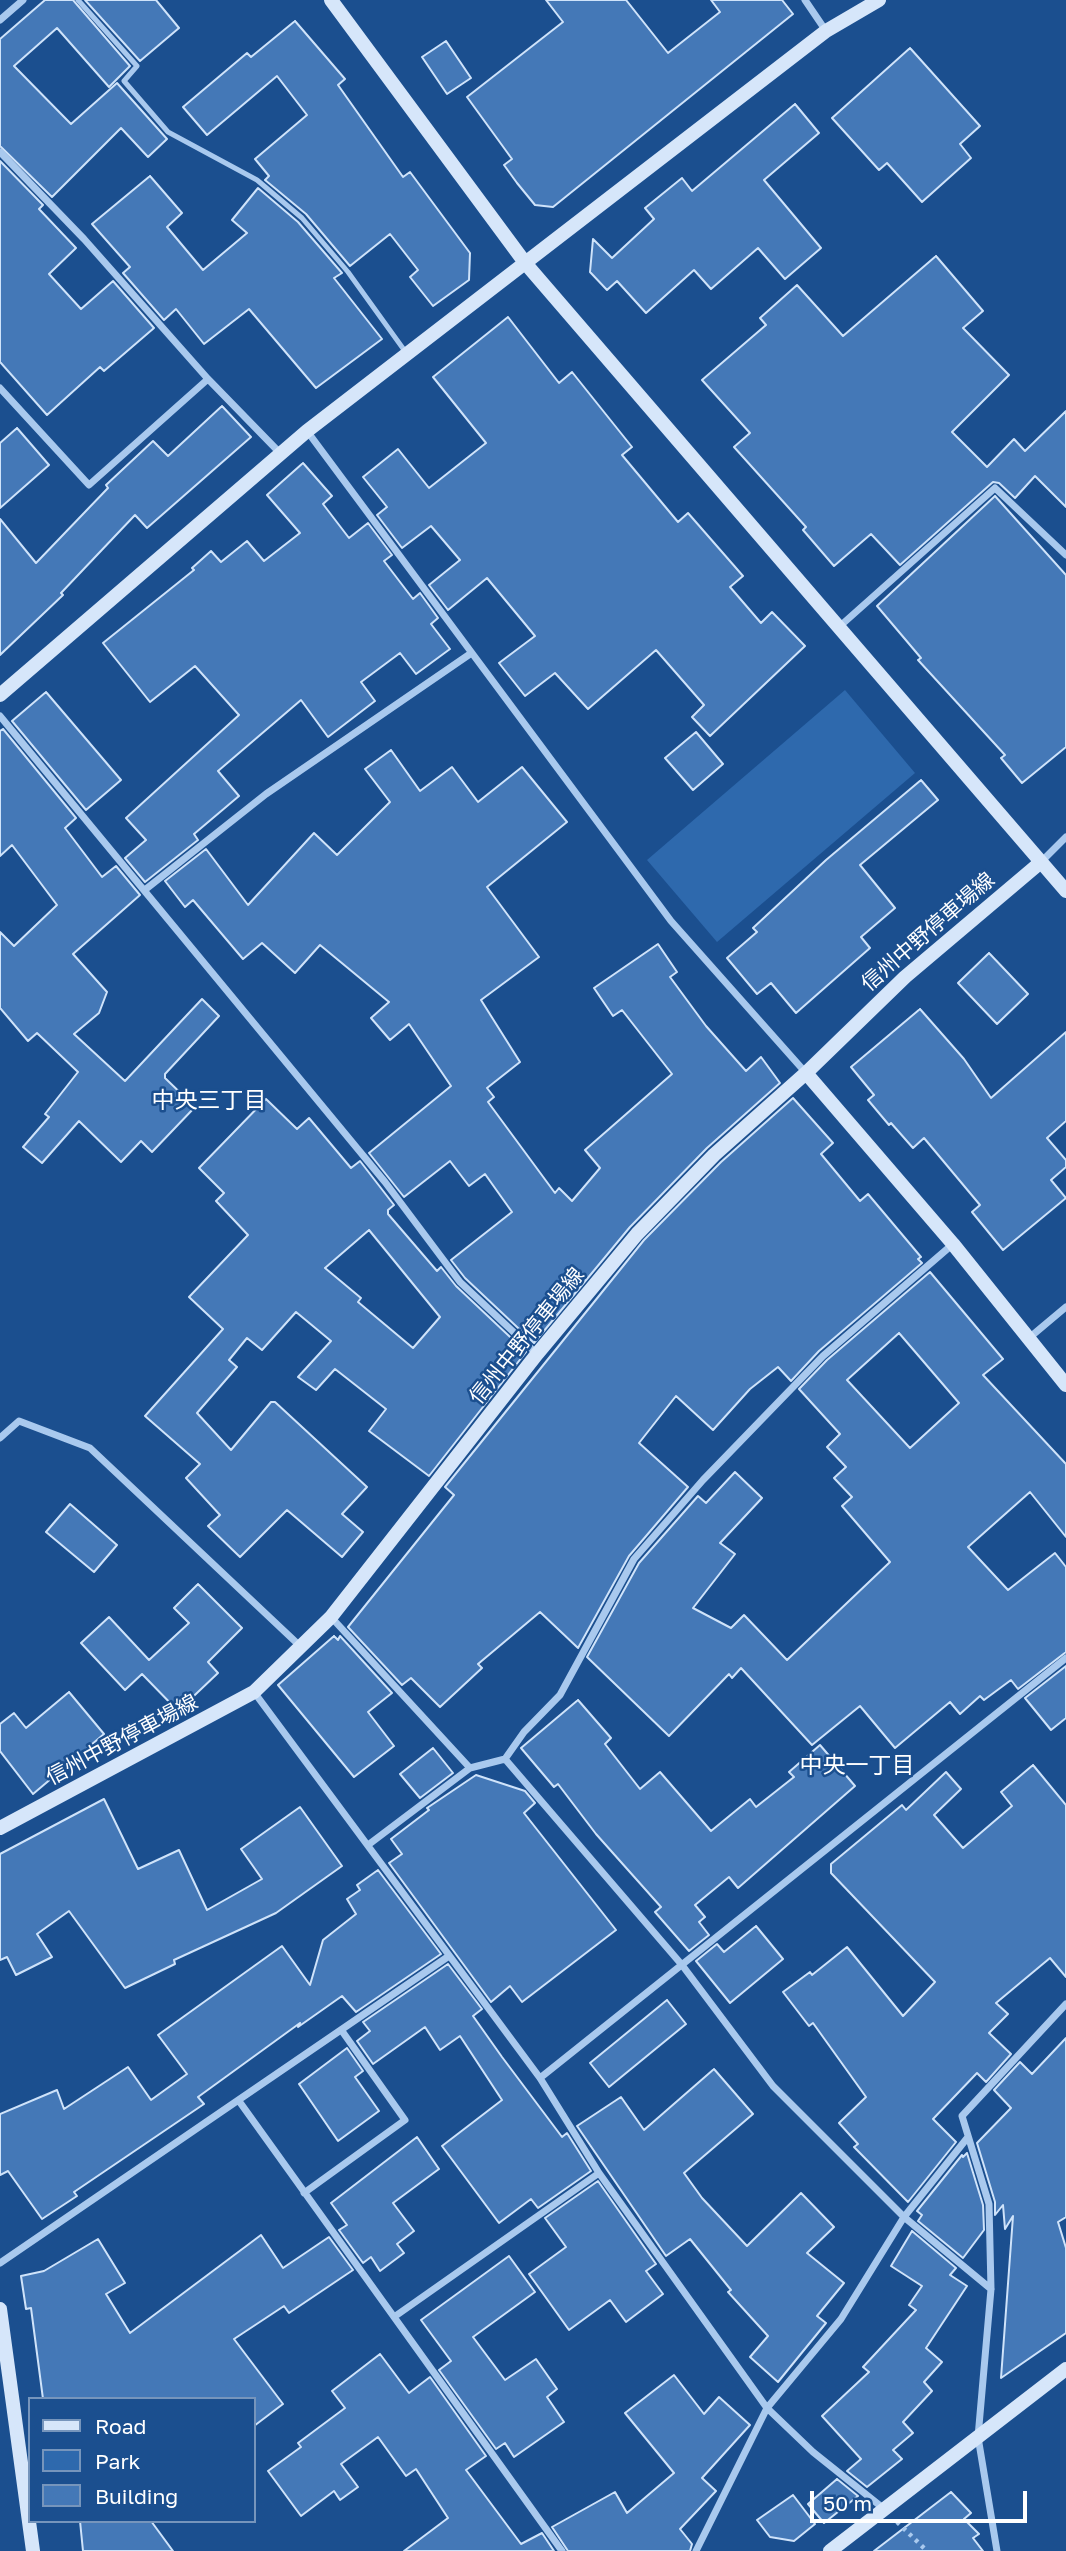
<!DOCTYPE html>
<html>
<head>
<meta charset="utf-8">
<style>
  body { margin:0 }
  #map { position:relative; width:1066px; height:2551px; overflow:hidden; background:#1b4f8f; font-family:"Golos Text",sans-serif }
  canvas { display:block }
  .legend { position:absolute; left:28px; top:2397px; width:228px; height:126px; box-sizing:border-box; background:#1b4f8f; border:2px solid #7695bc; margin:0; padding:9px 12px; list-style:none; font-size:21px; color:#fff }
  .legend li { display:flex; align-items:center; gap:14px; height:35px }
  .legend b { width:35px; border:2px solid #7695bc }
  .scale { position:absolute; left:810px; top:2491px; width:217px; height:32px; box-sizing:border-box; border:4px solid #fff; border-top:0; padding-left:9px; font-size:21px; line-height:24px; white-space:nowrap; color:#fff; -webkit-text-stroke:5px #1b4f8f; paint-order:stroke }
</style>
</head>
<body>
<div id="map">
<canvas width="1066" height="2551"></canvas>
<ul class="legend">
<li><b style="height:9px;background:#d6e6fa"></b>Road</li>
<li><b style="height:19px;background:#2e69ad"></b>Park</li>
<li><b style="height:19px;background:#4478b7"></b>Building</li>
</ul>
<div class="scale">50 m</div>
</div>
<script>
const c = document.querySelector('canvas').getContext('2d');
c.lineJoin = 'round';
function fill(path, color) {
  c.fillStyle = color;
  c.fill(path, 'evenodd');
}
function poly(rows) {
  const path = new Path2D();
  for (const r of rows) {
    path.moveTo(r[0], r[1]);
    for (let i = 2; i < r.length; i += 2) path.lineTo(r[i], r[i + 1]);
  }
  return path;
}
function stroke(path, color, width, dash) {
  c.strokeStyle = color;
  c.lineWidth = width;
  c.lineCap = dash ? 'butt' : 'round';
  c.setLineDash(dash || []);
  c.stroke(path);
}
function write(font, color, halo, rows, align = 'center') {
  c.font = font + ' "Golos Text","Noto Sans JP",sans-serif';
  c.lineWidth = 5;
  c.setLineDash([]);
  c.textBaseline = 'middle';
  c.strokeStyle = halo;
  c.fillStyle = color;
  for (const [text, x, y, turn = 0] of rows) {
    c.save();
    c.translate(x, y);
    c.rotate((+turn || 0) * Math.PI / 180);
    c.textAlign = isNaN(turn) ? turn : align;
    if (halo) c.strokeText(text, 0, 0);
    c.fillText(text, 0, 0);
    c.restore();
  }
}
fill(poly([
  [845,690,915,773,717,942,647,860]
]), '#2e69ad');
const building = poly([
  [45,0,73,0,130,66,109,87,57,28,14,66,71,124,117,83,167,139,148,157,121,128,52,197,0,146,0,39,45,0],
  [85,0,156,0,179,28,140,61,85,0],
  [546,0,626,0,668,53,720,12,711,0,782,0,793,14,553,207,535,205,517,183,504,165,512,159,467,97,563,22,546,0],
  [295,21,345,79,338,85,403,177,410,172,470,253,469,280,433,306,410,277,418,270,390,234,350,266,306,214,265,180,269,176,255,159,307,115,277,76,207,135,183,107,247,53,251,57,295,21],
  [446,41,471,78,447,94,422,57,446,41],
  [910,48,980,126,960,144,971,158,922,202,887,163,879,170,832,118,910,48],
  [795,104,819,133,764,180,821,248,785,279,758,248,711,289,694,270,646,313,617,281,607,290,590,272,593,239,612,258,654,219,645,208,682,178,692,191,795,104],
  [0,161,43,205,39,209,76,248,49,274,81,309,113,281,154,328,104,371,100,367,47,415,0,362,0,161],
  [150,176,182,213,167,227,203,270,247,233,232,220,258,188,298,222,342,273,334,278,382,339,316,388,249,309,204,344,176,309,164,320,123,273,130,267,92,224,150,176],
  [936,256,983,311,963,328,1009,375,952,432,987,467,1014,439,1025,451,1066,411,1066,507,1035,476,1015,498,999,483,993,482,900,565,871,534,834,566,803,530,806,527,734,447,750,433,702,380,766,325,760,318,797,285,843,336,936,256],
  [508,317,559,383,572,372,632,447,622,455,678,522,688,513,743,576,730,587,761,623,772,612,805,646,710,736,692,717,704,705,656,650,588,709,555,673,525,696,499,663,535,636,487,578,448,610,429,585,460,560,431,526,402,548,377,515,387,507,363,477,398,449,429,488,486,443,433,377,508,317],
  [222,406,251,437,147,528,135,515,61,593,63,595,0,655,0,519,36,563,108,488,106,485,153,441,168,456,222,406],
  [17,428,49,465,0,508,0,443,17,428],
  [303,463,332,496,323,504,349,538,368,523,392,555,384,561,413,599,420,593,438,618,431,624,450,649,416,674,400,653,361,682,375,701,328,737,301,700,218,771,239,796,194,834,198,840,145,882,125,858,146,840,126,818,239,715,195,666,150,702,103,643,194,570,192,568,211,551,221,562,247,541,264,561,300,533,267,495,303,463],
  [995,496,1066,575,1066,747,1022,783,1001,758,1005,755,918,660,921,658,877,606,995,496],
  [46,692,121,780,86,810,12,721,46,692],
  [3,729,76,818,65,828,102,877,116,866,140,895,73,954,107,992,99,1013,74,1034,125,1081,202,999,219,1016,165,1074,165,1078,195,1107,152,1152,141,1141,121,1162,79,1121,42,1163,23,1147,49,1117,45,1114,78,1072,37,1033,28,1041,0,1008,0,932,14,946,57,905,12,845,0,856,0,731,3,729],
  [696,732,723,764,693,790,665,758,696,732],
  [391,750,420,791,452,767,478,802,522,767,567,822,487,887,539,957,481,1000,520,1062,487,1088,494,1097,488,1102,555,1193,559,1188,572,1201,600,1168,585,1150,672,1074,622,1010,613,1016,594,988,658,944,677,972,670,977,706,1026,746,1071,761,1057,780,1083,707,1148,630,1227,534,1343,465,1278,451,1260,512,1212,485,1174,469,1186,450,1161,404,1197,369,1153,451,1086,409,1024,390,1040,371,1018,389,1002,320,945,295,973,262,943,243,959,193,900,185,907,165,881,206,849,248,905,314,833,337,855,390,802,365,769,391,750],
  [921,780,938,800,860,865,895,908,861,937,870,948,796,1013,771,983,757,994,727,958,757,932,753,928,826,860,921,780],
  [989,953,1028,994,997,1024,958,983,989,953],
  [920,1009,964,1059,991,1098,1066,1032,1066,1121,1047,1138,1066,1160,1066,1167,1051,1180,1066,1198,1003,1250,972,1212,980,1205,924,1138,913,1148,891,1123,889,1125,868,1100,874,1095,851,1067,920,1009],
  [793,1098,833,1143,821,1154,860,1201,868,1194,921,1257,918,1259,922,1263,819,1351,791,1381,778,1367,750,1389,713,1430,676,1396,639,1443,688,1487,629,1556,578,1648,540,1612,478,1664,482,1668,440,1707,411,1678,402,1685,348,1627,454,1495,445,1487,644,1240,721,1162,793,1098],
  [266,1099,297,1129,309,1118,351,1168,360,1161,394,1205,388,1210,388,1214,437,1271,441,1267,456,1286,526,1352,429,1476,369,1431,386,1409,335,1369,316,1390,298,1377,331,1341,296,1312,262,1350,247,1338,229,1360,237,1367,197,1413,231,1450,271,1402,275,1402,367,1487,342,1514,363,1532,342,1557,287,1510,240,1557,208,1526,220,1515,186,1478,200,1464,145,1416,223,1329,189,1297,248,1235,216,1201,224,1193,199,1168,266,1099],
  [369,1230,440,1317,413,1348,358,1302,361,1298,325,1268,369,1230],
  [930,1272,1003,1359,983,1375,1066,1464,1066,1537,1030,1492,968,1547,1008,1590,1055,1553,1066,1567,1066,1652,1018,1689,1011,1680,984,1700,980,1696,960,1714,950,1702,895,1748,860,1706,812,1745,741,1668,732,1678,729,1674,669,1736,587,1657,639,1563,698,1496,706,1503,735,1472,762,1498,720,1543,735,1554,693,1608,731,1628,744,1615,787,1660,890,1562,842,1506,852,1497,834,1478,846,1467,827,1447,840,1434,799,1389,827,1360,930,1272],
  [899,1333,959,1403,910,1448,847,1380,899,1333],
  [70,1504,117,1545,94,1572,46,1532,70,1504],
  [198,1584,242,1628,208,1662,218,1673,178,1711,142,1674,125,1690,81,1643,109,1617,149,1660,189,1623,174,1608,198,1584],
  [334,1636,338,1640,340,1636,392,1693,368,1712,394,1746,354,1777,278,1685,334,1636],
  [1066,1666,1066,1718,1051,1730,1025,1698,1066,1666],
  [69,1692,104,1734,33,1794,0,1751,0,1724,14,1713,26,1728,69,1692],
  [578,1700,611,1738,605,1744,640,1789,660,1772,711,1831,750,1799,756,1807,794,1777,789,1772,820,1745,855,1786,738,1888,729,1877,695,1905,705,1917,699,1922,709,1935,689,1951,655,1912,661,1907,596,1834,558,1784,554,1787,521,1748,578,1700],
  [433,1748,453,1773,420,1798,400,1774,433,1748],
  [1033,1765,1066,1805,1066,1977,1050,1958,996,2003,1008,2014,989,2033,1011,2054,986,2082,977,2073,933,2119,956,2142,908,2202,854,2147,858,2144,839,2123,866,2097,813,2023,809,2026,783,1992,810,1972,812,1975,847,1947,903,2016,935,1982,831,1873,831,1864,902,1805,906,1810,946,1772,961,1789,934,1815,963,1848,1012,1806,1001,1792,1033,1765],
  [476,1775,525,1791,535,1803,524,1813,616,1930,522,2002,510,1986,491,2002,389,1863,402,1854,391,1839,429,1810,427,1808,476,1775],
  [104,1799,138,1869,179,1850,207,1910,262,1879,241,1849,300,1807,342,1866,276,1913,174,1960,175,1964,125,1988,69,1911,37,1934,52,1957,16,1975,7,1957,0,1960,0,1854,104,1799],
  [378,1870,441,1954,356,2012,342,1996,298,2027,300,2023,198,2097,204,2104,74,2192,77,2196,42,2219,8,2171,0,2175,0,2114,57,2090,64,2109,128,2067,151,2100,187,2074,158,2035,282,1946,310,1985,323,1940,356,1914,347,1899,360,1890,357,1885,378,1870],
  [756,1926,783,1959,730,2003,696,1961,717,1944,724,1952,756,1926],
  [448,1964,482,2009,473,2016,502,2057,562,2137,567,2133,591,2171,538,2208,531,2199,499,2223,442,2146,502,2100,460,2036,440,2050,425,2027,373,2064,357,2041,370,2031,363,2022,448,1964],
  [667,2000,686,2024,609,2087,590,2063,667,2000],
  [1066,2038,1066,2217,1058,2222,1066,2248,1066,2333,1001,2378,1013,2216,1005,2229,1003,2205,995,2215,995,2202,977,2143,1011,2108,994,2090,1020,2062,1032,2074,1066,2038],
  [347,2048,363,2071,355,2077,379,2111,338,2141,299,2084,347,2048],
  [714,2069,753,2114,684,2173,702,2198,747,2246,801,2193,834,2227,807,2253,844,2283,817,2316,826,2323,778,2382,750,2357,768,2336,728,2292,731,2290,690,2239,666,2256,577,2126,621,2097,644,2130,714,2069],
  [417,2137,439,2169,393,2203,414,2231,397,2244,404,2253,380,2271,371,2257,363,2263,339,2230,347,2225,331,2203,417,2137],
  [967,2153,983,2205,984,2230,963,2258,918,2221,922,2215,917,2211,962,2155,963,2157,967,2153],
  [598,2181,656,2264,646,2271,663,2294,626,2322,610,2300,569,2330,529,2274,566,2247,545,2218,598,2181],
  [912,2231,956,2268,950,2275,967,2286,926,2348,942,2362,924,2382,932,2391,903,2422,913,2433,893,2450,902,2459,867,2487,847,2471,861,2459,822,2416,869,2372,863,2367,916,2310,909,2305,922,2286,891,2266,912,2231],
  [261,2235,283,2268,329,2237,353,2270,289,2313,284,2306,234,2339,283,2404,254,2426,254,2399,43,2399,31,2308,26,2309,21,2276,44,2271,98,2239,125,2283,106,2294,130,2333,261,2235],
  [509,2256,535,2292,473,2337,505,2380,536,2359,557,2389,547,2397,564,2422,514,2457,505,2443,496,2449,439,2370,451,2361,421,2320,509,2256],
  [380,2354,409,2393,430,2377,486,2456,466,2470,521,2544,542,2533,554,2551,404,2551,448,2518,416,2469,406,2476,378,2437,341,2464,358,2487,340,2500,334,2491,301,2516,268,2471,301,2447,298,2443,345,2408,332,2391,380,2354],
  [674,2375,704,2414,719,2397,750,2425,702,2478,716,2491,680,2529,692,2544,690,2551,568,2551,552,2527,615,2492,627,2513,674,2473,625,2413,674,2375],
  [837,2479,858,2496,824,2523,808,2504,837,2479],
  [951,2492,971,2513,964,2519,979,2534,973,2538,983,2551,874,2551,951,2492],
  [793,2495,815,2524,794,2541,770,2537,757,2520,793,2495],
  [80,2521,151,2521,173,2551,83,2551,80,2521]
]);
fill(building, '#4478b7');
stroke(building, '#cfe3fa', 2);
stroke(poly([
  [897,2522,927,2551]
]), '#a9c9ee', 4.5, [3.5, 5]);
stroke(poly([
  [78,0,137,66,124,81,168,132,257,180,302,218,348,272,407,354]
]), '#a9c9ee', 5);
stroke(poly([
  [805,0,826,31],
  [0,20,23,0],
  [0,152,84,239,208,379,280,453],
  [0,388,89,485,208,379],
  [307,431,671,921,806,1073],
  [839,627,995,488,1066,555],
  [0,716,385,1182,460,1282,537,1354],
  [1041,862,1066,837],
  [146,889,266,794,470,654],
  [1029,1338,1066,1307],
  [0,1438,19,1421,90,1448,300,1646],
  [331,1617,470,1768,505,1759,682,1965,773,2086,904,2217,991,2289],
  [254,1692,540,2078,599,2173,767,2408,813,2452,883,2508],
  [505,1759,524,1732,560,1695,634,1559,703,1480,823,1356,953,1244],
  [368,1845,470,1768],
  [540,2078,1066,1658],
  [239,2101,562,2551],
  [304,2193,405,2120,342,2031],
  [0,2263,449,1956],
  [394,2317,599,2173],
  [696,2551,767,2408,841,2319,904,2217,968,2137],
  [997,2551,978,2437,991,2289,989,2204,962,2116,1066,2004]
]), '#a9c9ee', 7);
stroke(poly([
  [331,0,526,264,1066,891],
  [0,695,307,431,826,31,879,0],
  [806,1073,953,1244,1066,1385],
  [0,1828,254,1692,331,1617,537,1354,637,1234,714,1155,806,1073,905,977,1041,862],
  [0,2309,33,2551],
  [830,2551,1066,2369]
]), '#d6e6fa', 14);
write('21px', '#fff', '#1b4f8f', [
  ["信州中野停車場線",928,932,-41],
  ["信州中野停車場線",527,1336,-51],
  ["信州中野停車場線",122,1740,-28]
]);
write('23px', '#fff', '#1b4f8f', [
  ["中央三丁目",209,1101],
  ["中央一丁目",857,1766]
]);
</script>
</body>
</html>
